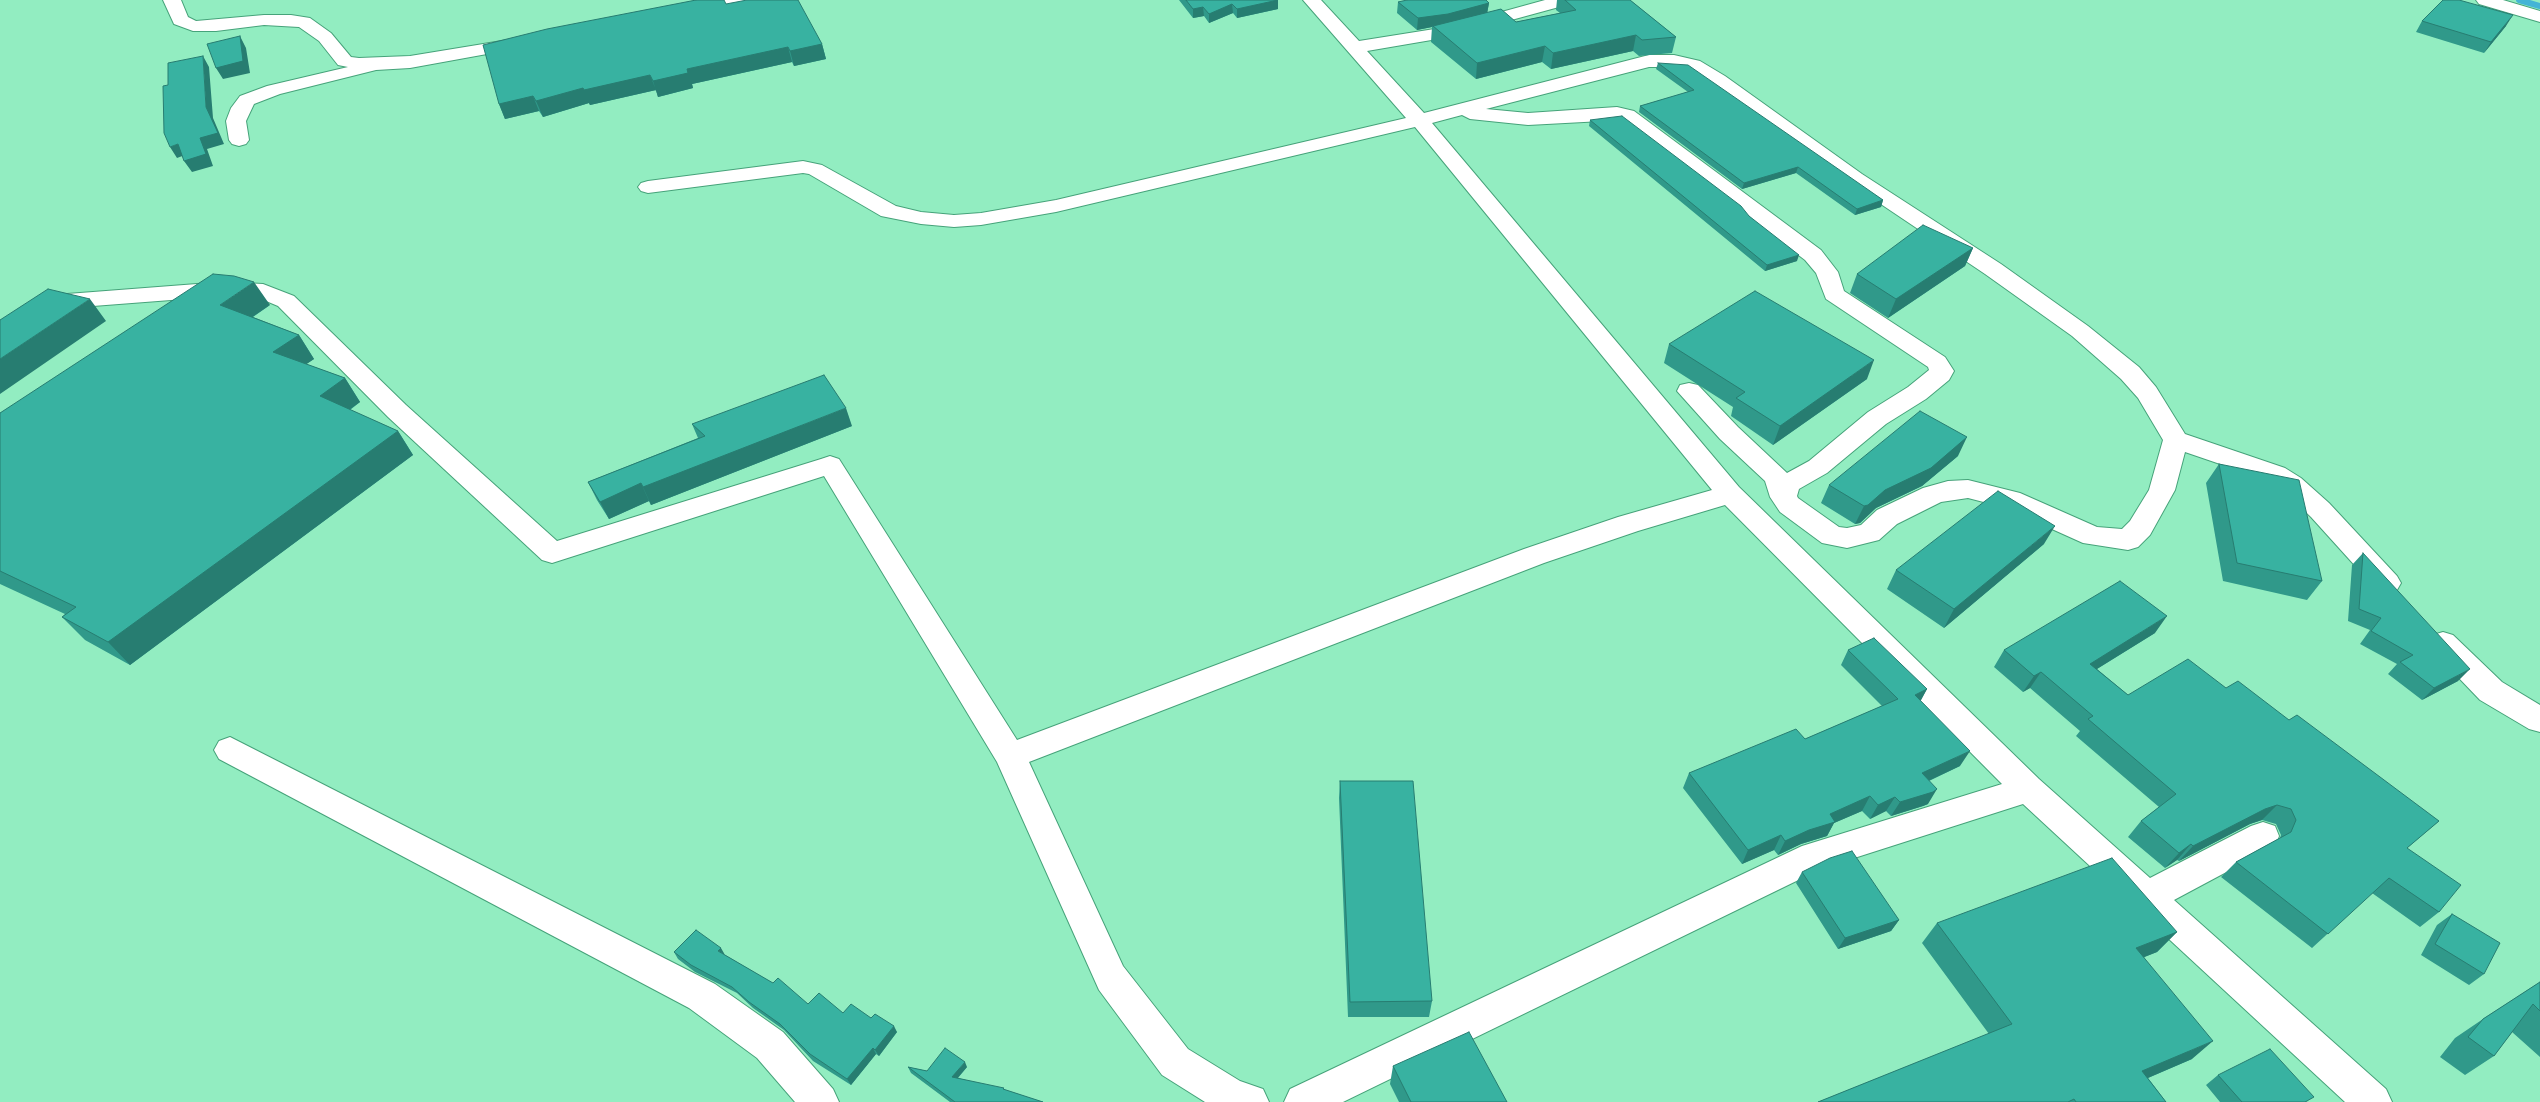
<!DOCTYPE html>
<html>
<head>
<meta charset="utf-8">
<style>
  body { margin:0 }
  canvas { display:block; background:#92edc1 }
</style>
</head>
<body>
<canvas width="2540" height="1102"></canvas>
<script>
const c = document.querySelector('canvas').getContext('2d');
c.lineJoin = 'round';
function poly(rows) {
  const path = new Path2D();
  for (const r of rows) {
    path.moveTo(r[0], r[1]);
    for (let i = 2; i < r.length; i += 2) path.lineTo(r[i], r[i + 1]);
  }
  return path;
}
function stroke(path, color, width, dash) {
  c.strokeStyle = color;
  c.lineWidth = width;
  c.lineCap = dash ? 'butt' : 'round';
  c.setLineDash(dash || []);
  c.stroke(path);
}
function fill(path, color) {
  c.fillStyle = color;
  c.fill(path, 'evenodd');
}
stroke(poly([
  [2519,0,2540,6]
]), '#44b4d6', 6);
const minor = poly([
  [163,0,181,0,188,17,196,21,264,15,291,15,310,18,331,33,351,57,359,58,410,56,520,38,526,39,529,43,526,47,520,48,410,68,376,70,280,94,254,104,246,121,249,140,246,144,239,146,232,144,229,140,226,121,231,108,240,96,267,86,348,67,338,65,319,41,299,27,264,25,216,31,193,31,174,24,163,0],
  [713,0,747,0,744,4,690,15,684,14,681,10,684,6,713,0],
  [1303,0,1321,0,1359,41,1447,27,1545,0,1573,0,1570,4,1449,37,1367,51,1424,113,1649,55,1674,55,1700,61,1725,76,1862,174,2001,264,2088,326,2139,367,2156,387,2185,434,2285,468,2301,478,2329,503,2397,576,2401,583,2397,590,2387,593,2377,590,2311,517,2283,490,2267,480,2185,452,2175,490,2150,535,2138,547,2128,550,2083,543,2003,507,1968,498,1941,502,1897,524,1879,540,1847,548,1822,543,1780,512,1770,497,1765,481,1720,439,1677,391,1680,385,1689,383,1698,385,1738,427,1787,473,1809,461,1868,412,1908,387,1929,370,1928,367,1826,299,1816,273,1805,260,1621,120,1528,125,1470,119,1462,115,1432,123,1739,487,2039,779,2150,878,2251,826,2263,822,2275,826,2279,836,2275,846,2174,900,2386,1089,2392,1102,2345,1102,2023,804,1823,868,1343,1102,1284,1102,1290,1089,1802,846,2002,784,1725,505,1638,531,1544,563,1029,762,1123,966,1188,1049,1240,1081,1263,1089,1269,1102,1205,1102,1162,1075,1099,990,997,762,824,476,552,563,542,560,388,417,278,306,259,298,223,296,67,308,59,306,56,301,59,296,67,294,223,282,263,284,294,296,406,405,557,541,821,459,830,456,839,459,1017,740,1524,549,1618,517,1712,490,1415,127,1056,212,981,225,954,227,921,224,881,216,809,174,803,173,648,193,641,191,638,187,641,183,648,181,803,161,822,165,896,206,921,212,954,215,981,213,1056,200,1406,118,1303,0],
  [1649,67,1674,67,1687,69,1711,84,1848,182,1985,274,2072,336,2121,379,2138,398,2163,440,2149,490,2130,521,2122,529,2097,527,2020,493,1968,480,1948,481,1923,488,1877,510,1861,525,1847,528,1839,527,1798,498,1797,496,1799,489,1827,473,1886,424,1926,399,1949,380,1954,371,1945,357,1844,291,1838,272,1821,250,1634,111,1617,107,1528,113,1486,109,1649,67],
  [2476,0,2503,0,2540,11,2540,22,2479,4,2476,0],
  [2443,632,2453,635,2502,682,2540,705,2540,732,2529,729,2480,700,2433,651,2428,643,2433,635,2443,632],
  [230,737,715,984,783,1032,833,1089,839,1102,795,1102,757,1058,689,1008,219,759,214,750,219,741,230,737]
]);
stroke(minor, '#46a37a', 2);
fill(minor, '#fff');
fill(poly([
  [1179,0,1278,0,1278,9,1237,18,1233,13,1209,23,1204,16,1193,18],
  [1557,0,1630,0,1676,37,1672,53,1639,56,1633,51,1551,69,1542,62,1476,79,1431,42,1432,27,1417,30,1397,13,1398,2,1489,3,1487,13,1516,22,1560,13,1556,10],
  [726,4,822,44,826,59,794,66,792,62,692,84,693,88,658,97,656,90,590,105,589,103,543,117,539,111,505,119,499,104],
  [2422,21,2506,26,2484,53,2416,32],
  [1658,63,1883,200,1881,207,1855,215,1796,173,1742,189,1639,112,1640,106,1688,92,1656,69],
  [1590,120,1749,216,1797,261,1765,271,1589,126],
  [1973,248,1965,266,1888,318,1850,293,1857,274],
  [270,305,253,317,299,335,314,359,306,364,345,378,360,402,350,410,398,431,413,455,130,665,85,640,62,617,65,614,0,584,0,413],
  [1669,344,1867,379,1773,445,1731,416,1733,407,1664,363],
  [692,424,852,426,651,505,649,501,609,519,597,500,588,482,698,438],
  [1958,456,1922,486,1876,508,1860,523,1855,524,1821,503,1829,485],
  [2219,464,2322,581,2307,600,2223,581,2206,483],
  [2044,544,1944,628,1887,589,1896,570],
  [2363,553,2458,681,2422,700,2388,674,2397,664,2360,644,2370,630,2348,621,2352,565],
  [2155,633,2097,669,2128,695,2226,688,2289,720,2439,821,2407,848,2439,912,2420,927,2372,893,2312,948,2221,877,2236,862,2280,838,2281,835,2276,824,2262,820,2250,824,2179,861,2177,860,2165,868,2128,837,2141,821,2159,807,2076,736,2080,731,2030,688,2023,692,1994,667,2004,650],
  [1848,650,1927,689,1920,701,1960,766,1929,781,1928,804,1923,806,1891,816,1886,811,1870,819,1862,811,1834,823,1827,836,1801,844,1778,855,1774,850,1742,864,1683,788,1689,773,1805,739,1882,706,1841,665],
  [1340,781,1432,1001,1429,1017,1348,1017,1339,798],
  [1802,872,1899,920,1891,931,1838,949,1796,883],
  [2452,914,2484,974,2469,985,2421,955,2437,925],
  [1937,923,2177,932,2157,952,2144,957,2192,1059,2148,1078,2166,1102,1818,1102,1989,1034,1922,943],
  [674,952,725,955,808,1004,843,1013,871,1018,897,1032,879,1056,876,1054,851,1085,813,1061,784,1030,753,1008,737,993,695,972,678,959],
  [2540,982,2540,1057,2512,1032,2494,1056,2465,1075,2440,1057,2455,1038,2483,1019],
  [1393,1066,1507,1102,1399,1102,1390,1084],
  [908,1067,927,1071,967,1067,958,1078,1005,1090,1043,1102,950,1102,911,1073],
  [2218,1075,2308,1102,2220,1102,2206,1085]
]), '#30998a');
fill(poly([
  [1278,0,1278,9,1237,18,1237,9],
  [1489,3,1487,14,1433,26,1432,27,1417,30,1418,18],
  [1232,4,1233,13,1209,23,1209,14],
  [1203,7,1204,16,1193,18,1193,9],
  [2513,15,2506,26,2484,53,2491,42],
  [1636,35,1633,51,1551,69,1553,53],
  [240,36,246,48,250,73,223,79,216,68],
  [822,44,826,59,794,66,790,51],
  [1545,46,1542,62,1476,79,1477,63],
  [788,47,792,62,692,84,693,88,658,97,653,81,687,69],
  [203,56,209,67,213,118,224,144,207,149,213,166,192,172,184,161,200,138,206,107],
  [650,75,656,90,590,105,589,103,543,117,536,101,583,88],
  [533,96,539,111,505,119,499,104],
  [178,144,185,155,177,158,170,147],
  [1798,167,1796,173,1742,189,1744,183],
  [1883,200,1881,207,1855,215,1857,209],
  [1973,248,1965,266,1888,318,1896,299],
  [1799,255,1797,261,1765,271,1767,265],
  [254,282,270,305,236,328,220,305],
  [90,299,106,321,0,394,0,359],
  [299,335,314,359,289,376,273,352],
  [1874,360,1867,379,1773,445,1780,426],
  [345,378,360,402,335,420,320,396],
  [846,408,852,426,651,505,643,487],
  [398,431,413,455,130,665,108,642],
  [1967,437,1958,456,1922,486,1876,508,1860,523,1855,524,1864,506,1885,490],
  [641,483,649,501,609,519,600,502],
  [2055,526,2044,544,1944,628,1954,609],
  [2167,616,2155,633,2079,680,2090,664],
  [2470,669,2458,681,2422,700,2434,688],
  [2041,672,2030,688,2023,692,2034,676],
  [1927,689,1919,704,1915,695],
  [1970,751,1960,766,1913,788,1922,773],
  [1937,789,1928,804,1923,806,1891,816,1900,802],
  [1870,796,1862,811,1834,823,1827,836,1801,844,1778,855,1785,841,1830,814],
  [1895,797,1886,811,1870,819,1878,805],
  [2277,805,2262,820,2250,824,2179,861,2193,846,2265,809],
  [1781,835,1774,850,1742,864,1748,850],
  [2191,844,2177,860,2165,868,2179,853],
  [1899,920,1891,931,1838,949,1845,938],
  [2177,932,2157,952,2117,968,2136,948],
  [721,948,725,955,718,951],
  [894,1026,897,1032,879,1056,875,1050],
  [2213,1041,2192,1059,2122,1089,2142,1071],
  [873,1048,876,1054,851,1085,847,1079],
  [965,1062,967,1067,954,1082,952,1077]
]), '#277d71');
const building = poly([
  [696,0,724,0,726,4,747,0,798,0,822,44,790,51,788,47,687,69,688,73,653,81,650,75,584,90,583,88,536,101,533,96,499,104,483,45,547,29,696,0],
  [1186,0,1278,0,1237,9,1232,4,1209,14,1203,7,1193,9,1186,0],
  [1407,0,1486,0,1489,3,1448,14,1418,18,1398,2,1407,0],
  [1565,0,1630,0,1676,37,1642,40,1636,35,1553,53,1545,46,1477,63,1433,26,1501,9,1516,22,1576,10,1565,0],
  [2443,0,2459,0,2513,15,2491,42,2422,21,2443,0],
  [240,36,243,61,216,68,207,44,240,36],
  [203,56,206,107,218,133,200,138,206,154,184,161,178,144,170,147,164,133,163,86,168,85,168,63,203,56],
  [1658,63,1688,65,1883,200,1857,209,1798,167,1744,183,1640,106,1694,90,1658,63],
  [1622,116,1741,206,1749,216,1799,255,1767,265,1590,120,1622,116],
  [1923,225,1973,248,1896,299,1857,274,1923,225],
  [213,274,234,276,254,282,220,305,299,335,273,352,345,378,320,396,398,431,108,642,62,617,76,607,0,571,0,413,213,274],
  [48,289,90,299,0,359,0,320,48,289],
  [1755,291,1874,360,1780,426,1736,398,1745,392,1669,344,1755,291],
  [824,375,846,408,643,487,641,483,600,502,588,482,705,436,692,424,824,375],
  [1920,411,1967,437,1931,468,1885,490,1868,505,1864,506,1829,485,1920,411],
  [2219,464,2299,480,2322,581,2237,563,2219,464],
  [1998,491,2055,526,1954,609,1896,570,1998,491],
  [2363,553,2470,669,2434,688,2400,662,2413,655,2371,631,2381,618,2359,609,2363,553],
  [2120,581,2167,616,2090,664,2128,695,2188,659,2226,688,2238,681,2289,720,2297,715,2439,821,2407,848,2461,885,2439,912,2389,878,2328,934,2236,862,2291,832,2296,820,2291,809,2277,805,2265,809,2193,846,2191,844,2179,853,2141,821,2176,794,2088,719,2093,716,2041,672,2034,676,2004,650,2120,581],
  [1874,638,1927,689,1915,695,1970,751,1922,773,1937,789,1933,792,1900,802,1895,797,1878,805,1870,796,1830,814,1835,822,1809,830,1785,841,1781,835,1748,850,1689,773,1796,729,1805,739,1898,699,1848,650,1874,638],
  [1340,781,1413,781,1432,1001,1350,1002,1340,781],
  [1852,851,1899,920,1845,938,1802,872,1830,858,1852,851],
  [2112,858,2177,932,2136,948,2213,1041,2142,1071,2166,1102,2076,1102,2074,1099,2068,1102,1818,1102,2012,1024,1937,923,2112,858],
  [2452,914,2500,943,2484,974,2435,944,2452,914],
  [696,930,721,948,718,951,773,983,778,978,808,1004,819,993,843,1013,851,1004,871,1018,875,1014,894,1026,875,1050,873,1048,847,1079,810,1054,780,1024,749,1002,732,987,691,965,674,952,696,930],
  [2540,982,2540,1011,2533,1004,2494,1056,2468,1037,2483,1019,2540,982],
  [1469,1032,1507,1102,1411,1102,1393,1066,1469,1032],
  [945,1048,965,1062,952,1077,1004,1088,1003,1089,1043,1102,955,1102,908,1067,927,1071,945,1048],
  [2270,1049,2314,1097,2305,1102,2242,1102,2218,1075,2270,1049]
]);
fill(building, '#38b2a1');
stroke(building, '#277d71', 1);
</script>
</body>
</html>
